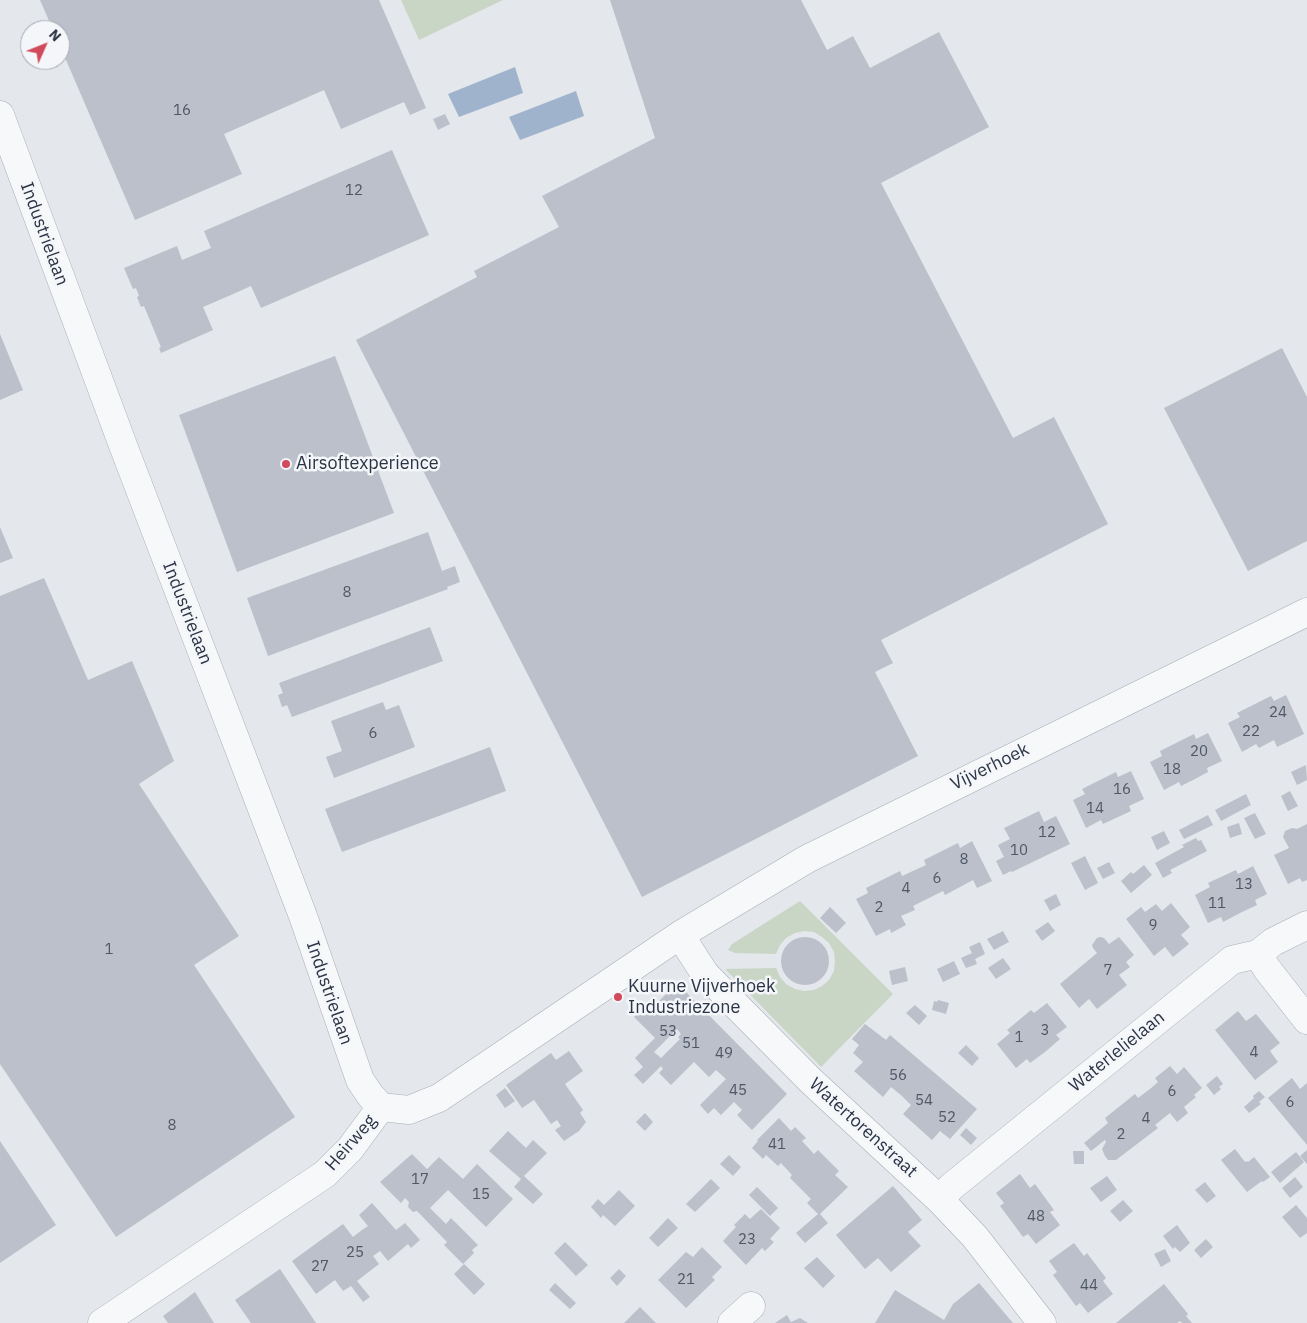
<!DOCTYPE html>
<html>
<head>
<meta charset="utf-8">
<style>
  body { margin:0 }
  #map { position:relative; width:1307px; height:1323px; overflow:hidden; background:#e4e7ec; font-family:"IBM Plex Sans",sans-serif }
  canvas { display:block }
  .north { position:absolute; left:20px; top:20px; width:50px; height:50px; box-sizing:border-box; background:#f4f6f9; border:1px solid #a4a8b1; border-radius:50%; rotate:46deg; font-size:14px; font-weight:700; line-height:20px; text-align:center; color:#2b3445 }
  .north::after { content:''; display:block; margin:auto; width:18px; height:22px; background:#d1495b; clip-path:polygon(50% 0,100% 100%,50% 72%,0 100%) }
</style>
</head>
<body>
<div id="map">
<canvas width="1307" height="1323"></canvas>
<div class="north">N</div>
</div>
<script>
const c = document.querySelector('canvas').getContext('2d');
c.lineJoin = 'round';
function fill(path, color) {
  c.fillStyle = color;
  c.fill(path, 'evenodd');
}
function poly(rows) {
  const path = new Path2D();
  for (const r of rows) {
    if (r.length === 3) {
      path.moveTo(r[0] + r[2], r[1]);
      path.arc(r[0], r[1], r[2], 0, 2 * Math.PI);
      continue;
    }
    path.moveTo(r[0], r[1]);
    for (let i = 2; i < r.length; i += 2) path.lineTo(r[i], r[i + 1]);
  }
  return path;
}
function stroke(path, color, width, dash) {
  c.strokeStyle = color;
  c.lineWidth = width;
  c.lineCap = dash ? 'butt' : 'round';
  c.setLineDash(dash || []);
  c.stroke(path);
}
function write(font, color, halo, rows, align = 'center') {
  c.font = font + ' "IBM Plex Sans",sans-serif';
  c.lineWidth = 5;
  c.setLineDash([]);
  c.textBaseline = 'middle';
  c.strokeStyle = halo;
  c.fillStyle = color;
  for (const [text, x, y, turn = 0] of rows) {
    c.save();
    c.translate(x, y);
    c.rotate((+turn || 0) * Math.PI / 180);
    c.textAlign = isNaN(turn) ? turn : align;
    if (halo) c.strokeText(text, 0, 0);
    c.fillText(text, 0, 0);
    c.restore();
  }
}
fill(poly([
  [401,0,503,0,419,40],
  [800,901,893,994,821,1067,725,969,776,968,780,977,786,984,795,989,804,991,814,990,822,986,829,980,834,971,835,962,834,952,829,943,822,937,814,932,804,931,795,933,786,938,780,945,776,954,735,953,728,950,732,944]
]), '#c9d6c5');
fill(poly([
  [515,67,523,93,459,117,448,94],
  [576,91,584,116,520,140,509,117]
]), '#9fb4cc');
fill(poly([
  [40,0,379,0,426,108,410,115,404,102,341,129,324,90,224,134,242,174,135,220,60,46,60,30,53,30],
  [610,0,801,0,827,50,853,36,870,68,939,32,989,127,881,183,1013,438,1054,417,1108,524,881,640,893,663,875,672,918,756,642,897,356,340,477,277,474,271,559,227,542,196,655,138],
  [445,114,450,124,438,130,433,119],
  [392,150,429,235,261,308,251,286,231,295,203,307,213,330,161,353,159,348,161,347,144,306,141,307,137,297,139,296,136,288,133,289,124,268,177,246,182,260,211,248,204,231],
  [0,334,23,390,0,400],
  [1282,348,1307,397,1307,541,1248,571,1164,408],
  [335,356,394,513,237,572,179,415],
  [0,527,13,558,0,563],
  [428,532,442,571,455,566,460,582,447,587,448,589,268,656,247,598],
  [44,578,88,680,132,661,174,761,139,784,239,936,194,965,295,1117,116,1237,0,1064,0,596],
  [430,627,443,661,292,717,287,705,282,707,278,695,283,693,279,683],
  [1286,695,1304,734,1277,747,1274,740,1259,748,1256,744,1242,752,1228,723,1240,717,1237,713,1271,696,1274,701],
  [383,702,386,710,399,705,415,747,334,778,326,757,342,751,331,721],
  [1208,733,1222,761,1207,768,1208,772,1195,779,1181,786,1179,782,1164,790,1150,762,1162,756,1160,751,1194,734,1196,739],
  [490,747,506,791,342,852,325,809],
  [1306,765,1307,780,1297,785,1291,772],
  [1131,771,1144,799,1129,806,1131,811,1103,824,1101,820,1086,828,1073,800,1085,794,1082,789,1116,772,1118,777],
  [1290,791,1298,806,1288,811,1281,796],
  [1246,794,1251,805,1221,821,1215,810],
  [1039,811,1044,822,1056,816,1070,844,1012,872,1011,871,1003,875,996,861,1004,857,998,845,1010,839,1004,828],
  [1255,813,1266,834,1255,839,1244,818],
  [1208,815,1213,825,1184,839,1179,830],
  [1239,823,1242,834,1230,838,1227,827],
  [1307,824,1307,880,1302,882,1300,878,1288,884,1274,855,1289,848,1283,837,1285,831,1292,828,1297,829],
  [1164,831,1170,843,1157,850,1151,837],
  [1196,838,1198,841,1201,840,1207,851,1170,870,1172,873,1163,878,1155,863,1184,847,1182,845],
  [972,841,992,881,977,888,973,880,945,895,943,891,913,906,915,910,901,916,906,925,891,933,890,929,876,936,856,899,868,893,866,888,900,871,902,876,926,865,924,860,958,843,960,848],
  [1085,856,1098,883,1085,890,1071,863],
  [1109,862,1115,873,1103,879,1097,868],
  [1144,865,1152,875,1131,893,1121,881,1131,872,1133,874],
  [1253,866,1267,894,1255,900,1257,905,1240,913,1223,922,1221,917,1208,923,1195,895,1210,887,1208,883,1236,870,1238,874],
  [1056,894,1061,905,1050,911,1044,900],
  [1171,903,1190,927,1181,935,1189,944,1173,957,1165,947,1154,956,1126,919,1141,907,1145,912,1156,904,1162,911],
  [830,907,846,923,836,933,820,918],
  [1048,922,1055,931,1042,941,1035,931],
  [1003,931,1009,942,994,950,987,939],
  [1100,937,1104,938,1109,944,1119,937,1134,955,1126,962,1130,967,1119,975,1127,985,1097,1009,1089,999,1079,1008,1060,984,1097,953,1093,948,1092,945,1097,938],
  [805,961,24],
  [980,942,985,954,975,959,977,964,966,968,961,958,972,953,969,947],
  [1003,958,1011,969,996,979,988,968],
  [954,961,960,974,943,982,937,969],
  [905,967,908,981,892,985,889,971],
  [677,983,787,1094,752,1130,737,1115,742,1110,734,1102,721,1115,714,1108,708,1114,700,1105,726,1079,716,1070,709,1077,694,1062,671,1085,659,1073,663,1069,661,1066,643,1084,634,1075,643,1067,635,1058,655,1038,634,1017,652,1000,656,1004],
  [677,1029,681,1034,678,1037,680,1039,661,1058,654,1052],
  [938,1000,949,1003,946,1014,932,1010,934,1001,937,1002],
  [1047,1003,1067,1027,1056,1035,1060,1039,1045,1052,1030,1063,1027,1059,1016,1068,997,1044,1010,1033,1007,1030,1031,1010,1034,1013],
  [915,1005,927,1016,919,1025,906,1013],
  [1238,1011,1246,1021,1256,1014,1280,1043,1270,1051,1278,1062,1255,1080,1215,1030],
  [865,1024,886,1040,890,1035,977,1109,950,1139,940,1131,932,1140,903,1114,911,1105,902,1096,891,1087,883,1097,854,1071,863,1062,853,1053,859,1045,852,1039],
  [966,1045,979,1058,972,1066,958,1053],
  [569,1051,583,1071,565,1084,583,1110,580,1113,586,1122,579,1131,564,1141,555,1130,561,1126,557,1120,551,1124,534,1100,522,1108,506,1085,551,1053,556,1060],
  [1170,1066,1177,1074,1184,1067,1202,1088,1194,1095,1196,1097,1184,1107,1188,1113,1177,1122,1170,1113,1155,1125,1158,1128,1116,1160,1108,1160,1105,1156,1102,1149,1106,1142,1105,1140,1091,1151,1084,1143,1108,1123,1105,1118,1135,1094,1138,1098,1150,1089,1158,1082,1155,1078],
  [1217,1076,1223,1084,1219,1087,1221,1089,1214,1095,1206,1085],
  [1292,1078,1300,1089,1307,1083,1307,1145,1268,1098],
  [505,1088,515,1101,505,1108,496,1095],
  [1259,1091,1265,1097,1259,1102,1261,1104,1249,1113,1244,1107,1254,1098,1253,1096],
  [645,1113,653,1122,645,1131,636,1122],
  [779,1118,791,1131,795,1127,806,1138,802,1141,814,1154,818,1150,839,1171,835,1175,848,1187,820,1214,828,1223,805,1243,796,1233,818,1214,807,1203,811,1199,790,1178,792,1175,781,1163,778,1166,766,1155,763,1159,752,1148,758,1141,757,1140],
  [966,1128,977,1138,971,1145,960,1135],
  [508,1131,526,1148,533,1140,547,1153,524,1176,543,1194,533,1204,514,1187,521,1179,489,1151],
  [0,1141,56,1225,0,1263],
  [1235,1149,1245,1162,1247,1161,1248,1162,1254,1157,1270,1177,1263,1182,1262,1181,1247,1192,1221,1160],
  [1307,1150,1307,1164,1300,1156],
  [1073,1151,1084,1151,1084,1164,1074,1164],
  [1296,1152,1304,1162,1280,1183,1271,1172],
  [412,1154,427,1169,439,1157,463,1179,477,1164,513,1199,486,1227,448,1190,430,1208,446,1224,451,1218,478,1245,472,1250,474,1253,463,1264,444,1245,447,1242,417,1211,413,1212,408,1207,409,1202,405,1198,401,1203,380,1182],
  [729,1155,741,1167,733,1176,720,1164],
  [1020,1174,1030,1188,1035,1184,1054,1210,1050,1212,1060,1225,1036,1244,1028,1234,1023,1237,1012,1222,1000,1206,1004,1203,996,1193],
  [1107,1176,1117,1190,1101,1202,1090,1188],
  [1295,1177,1303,1187,1290,1198,1282,1188],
  [711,1179,720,1188,695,1212,686,1204],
  [1205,1182,1216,1196,1207,1203,1195,1190],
  [893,1186,922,1220,908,1232,921,1246,891,1272,878,1258,865,1269,836,1235],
  [757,1187,778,1208,770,1216,749,1195],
  [619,1190,635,1206,615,1226,603,1215,601,1218,591,1207,598,1199,604,1205],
  [1123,1200,1133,1211,1120,1222,1110,1211],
  [372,1203,396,1230,405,1223,420,1240,411,1248,408,1244,388,1261,380,1251,373,1256,379,1264,357,1281,370,1297,363,1302,351,1286,343,1291,335,1280,316,1294,292,1261,343,1224,353,1237,362,1230,368,1226,359,1215],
  [1296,1205,1307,1218,1307,1233,1300,1238,1282,1217],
  [761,1209,780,1228,770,1239,774,1242,765,1251,762,1248,746,1265,723,1241,736,1227,734,1225,745,1214,750,1219],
  [668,1218,678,1228,658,1247,649,1238],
  [1177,1225,1190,1243,1180,1252,1175,1247,1173,1249,1163,1236],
  [1206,1239,1213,1247,1201,1258,1194,1250],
  [565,1242,588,1265,576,1276,554,1253],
  [1074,1243,1084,1256,1087,1253,1106,1278,1103,1281,1113,1294,1088,1313,1080,1303,1076,1306,1053,1275,1057,1272,1049,1261],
  [702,1247,722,1267,712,1277,715,1280,686,1308,658,1280,686,1252,693,1257],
  [1165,1249,1171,1261,1161,1267,1154,1254],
  [817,1257,835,1276,823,1288,804,1268],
  [464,1264,485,1284,474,1295,454,1274],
  [280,1269,316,1323,251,1323,235,1300],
  [619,1269,626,1276,617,1286,610,1278],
  [555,1283,576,1303,570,1309,549,1290],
  [979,1283,1013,1323,875,1323,895,1290,944,1320,953,1304],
  [1164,1284,1188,1314,1186,1316,1192,1323,1182,1323,1180,1321,1177,1323,1116,1323],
  [195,1292,214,1323,168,1323,163,1316],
  [640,1307,656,1323,624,1323],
  [787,1315,791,1322,800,1318,808,1323,775,1323]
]), '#bbc0ca');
const minor = poly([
  [0,115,124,448,303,916,360,1080,370,1095,381,1107],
  [680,935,705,974,811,1081,940,1200,975,1237,1042,1323],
  [1258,954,1267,969,1307,1020],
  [381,1107,409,1110,439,1098,680,935,807,859,1307,612],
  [940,1200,951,1187,1232,960,1258,954,1273,942,1307,925],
  [102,1323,325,1174,350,1149,381,1107],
  [732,1323,751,1306]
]);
stroke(minor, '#a9aeb7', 29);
stroke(minor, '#f7f8fa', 28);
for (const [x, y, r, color] of [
  [286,464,5,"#d1495b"],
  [618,997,5,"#d1495b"]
]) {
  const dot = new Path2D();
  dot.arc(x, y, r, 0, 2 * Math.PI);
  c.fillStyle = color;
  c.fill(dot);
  stroke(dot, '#f4f6f9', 2);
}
write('15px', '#4f5766', null, [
  ["16",182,111],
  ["12",354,191],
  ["8",347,593],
  ["24",1278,713],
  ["22",1251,732],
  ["6",373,734],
  ["20",1199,752],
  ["18",1172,770],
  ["16",1122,790],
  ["14",1095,809],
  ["12",1047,833],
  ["10",1019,851],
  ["8",964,860],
  ["6",937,879],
  ["13",1244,885],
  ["4",906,889],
  ["11",1217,904],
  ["2",879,908],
  ["9",1153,926],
  ["1",109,950],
  ["7",1108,971],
  ["3",1045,1031],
  ["53",668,1032],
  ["1",1019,1038],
  ["51",691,1044],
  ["4",1254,1053],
  ["49",724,1054],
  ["56",898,1076],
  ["45",738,1091],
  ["6",1172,1092],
  ["54",924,1101],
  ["6",1290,1103],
  ["52",947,1118],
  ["4",1146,1119],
  ["8",172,1126],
  ["2",1121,1135],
  ["41",777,1145],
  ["17",420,1180],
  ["15",481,1195],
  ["48",1036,1217],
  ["23",747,1240],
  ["25",355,1253],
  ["27",320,1267],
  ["21",686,1280],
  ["44",1089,1286]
]);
write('18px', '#2b3445', '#f4f6f9', [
  ["Industrielaan",44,234,70],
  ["Industrielaan",187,613,69],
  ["Vijverhoek",990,767,-26],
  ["Industrielaan",329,993,71],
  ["Waterlelielaan",1117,1052,-39],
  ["Watertorenstraat",863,1128,42],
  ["Heirweg",351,1143,-49]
]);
write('18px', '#2b3445', '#f4f6f9', [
  ["Airsoftexperience",296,464],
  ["Kuurne Vijverhoek",628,987],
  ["Industriezone",628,1008]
], 'left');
</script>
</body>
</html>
